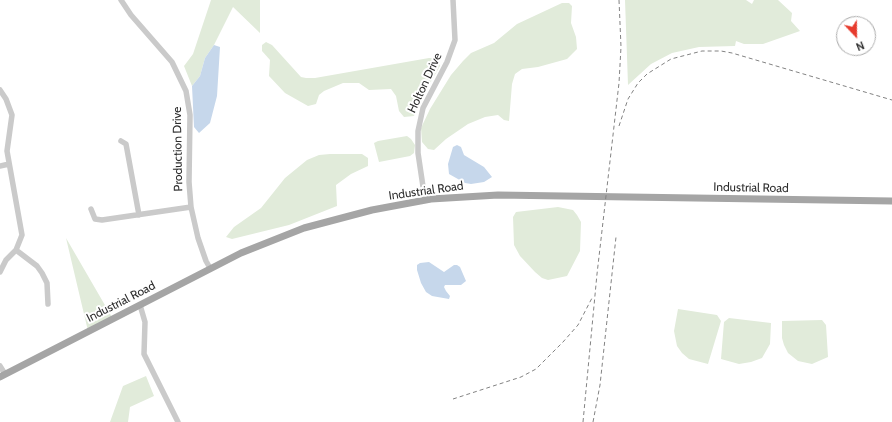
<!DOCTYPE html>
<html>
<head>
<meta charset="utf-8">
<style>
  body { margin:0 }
  #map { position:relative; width:892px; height:422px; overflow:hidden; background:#fff; font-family:Cabin,sans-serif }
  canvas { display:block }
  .north { position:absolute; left:836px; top:16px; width:40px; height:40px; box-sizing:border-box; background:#fff; border:1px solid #ababab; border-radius:50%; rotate:158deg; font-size:11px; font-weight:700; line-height:16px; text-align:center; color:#2d2d2d }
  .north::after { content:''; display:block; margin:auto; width:14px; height:18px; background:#e73b2d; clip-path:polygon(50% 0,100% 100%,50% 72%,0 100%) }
</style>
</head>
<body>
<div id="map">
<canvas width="892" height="422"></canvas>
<div class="north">N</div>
</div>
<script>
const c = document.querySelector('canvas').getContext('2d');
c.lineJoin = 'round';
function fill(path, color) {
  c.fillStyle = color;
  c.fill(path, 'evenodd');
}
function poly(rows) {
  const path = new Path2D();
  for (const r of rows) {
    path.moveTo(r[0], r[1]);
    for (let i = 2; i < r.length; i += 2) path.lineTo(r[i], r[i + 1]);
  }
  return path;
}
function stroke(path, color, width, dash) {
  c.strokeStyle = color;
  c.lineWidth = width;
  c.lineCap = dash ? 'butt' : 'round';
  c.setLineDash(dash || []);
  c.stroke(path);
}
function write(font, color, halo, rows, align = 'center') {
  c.font = font + ' Cabin,sans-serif';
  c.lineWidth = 4;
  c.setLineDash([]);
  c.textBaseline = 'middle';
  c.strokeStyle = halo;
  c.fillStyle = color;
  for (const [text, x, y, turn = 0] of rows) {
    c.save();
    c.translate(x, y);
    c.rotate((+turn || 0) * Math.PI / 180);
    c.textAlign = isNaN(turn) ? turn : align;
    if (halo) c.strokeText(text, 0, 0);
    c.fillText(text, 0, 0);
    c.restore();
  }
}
fill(poly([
  [211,0,260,0,260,33,233,7,214,45,205,58,200,76,192,86,184,66,193,54],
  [625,0,746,0,752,4,754,0,778,0,792,13,791,21,800,31,763,44,744,44,736,41,735,46,699,47,672,53,651,64,628,85],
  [562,3,569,3,572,6,571,23,576,37,577,49,567,59,538,67,522,69,515,74,512,84,509,121,504,120,498,115,485,117,468,124,446,139,434,150,428,149,422,142,421,128,430,109,451,75,463,61,471,53,494,43,517,24],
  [266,42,272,45,301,77,306,78,315,78,429,58,437,58,440,62,440,66,421,99,414,116,404,117,399,111,396,96,391,89,369,90,359,83,343,83,324,91,319,95,316,104,308,106,285,93,269,76,270,60,262,51,262,45],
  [407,136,411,139,415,145,414,153,410,156,379,162,374,143,378,141],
  [330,154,362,154,368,158,368,166,351,174,336,185,337,206,289,225,232,239,226,237,234,227,261,208,285,178,307,160,319,155],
  [558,207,573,210,577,215,581,222,580,251,567,276,548,280,542,278,535,272,520,256,514,245,513,217,516,212],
  [66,238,113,319,88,331],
  [678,309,717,315,721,321,708,364,689,359,682,353,677,346,674,331],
  [729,318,771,323,770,344,762,358,751,362,739,364,721,359,724,322],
  [822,320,826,325,828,357,812,364,798,361,788,353,784,345,782,338,782,321],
  [146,376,154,396,130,407,128,422,110,422,123,386]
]), '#e1ebda');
fill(poly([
  [214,45,220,47,217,96,210,123,199,133,194,127,192,86,200,76,205,58],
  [457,145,461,147,464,155,484,167,492,177,484,182,471,184,465,183,449,174,448,164,453,147],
  [429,262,444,272,454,265,457,265,460,267,466,281,461,285,445,285,444,287,446,291,450,296,449,299,432,296,426,292,421,283,417,270,417,265,420,263]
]), '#c6d7eb');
stroke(poly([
  [121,0,131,15,172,62,186,91,190,115,189,182,191,207,198,238,206,261,210,268],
  [0,90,6,99,12,115,7,151,22,235,16,250,6,260,0,272],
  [121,141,126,144,139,215],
  [0,166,9,164],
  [425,200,418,153,418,131,423,108,447,62,455,40,453,0],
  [91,209,95,219,102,220,191,207],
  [16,250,37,266,42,273,47,283,48,304],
  [140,305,145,322,144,354,178,422],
  [0,366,5,374]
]), '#cacaca', 5.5);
stroke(poly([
  [0,377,241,253,304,228,372,210,431,199,498,195,892,201]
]), '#a5a5a5', 7);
stroke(poly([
  [619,126,628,99,638,83,647,74,671,59,702,51,721,51,732,53,892,100],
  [453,399,521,377,536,369,563,342,578,325,592,298],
  [583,422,597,274,619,83,621,47,619,0],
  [593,422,600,385,616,237]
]), '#828282', 1, [4, 3]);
write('12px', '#2d2d2d', '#fff', [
  ["Holton Drive",425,83,-65],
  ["Production Drive",178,149,-91],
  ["Industrial Road",751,188,1],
  ["Industrial Road",426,191,-8],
  ["Industrial Road",121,302,-27]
]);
</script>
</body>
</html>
